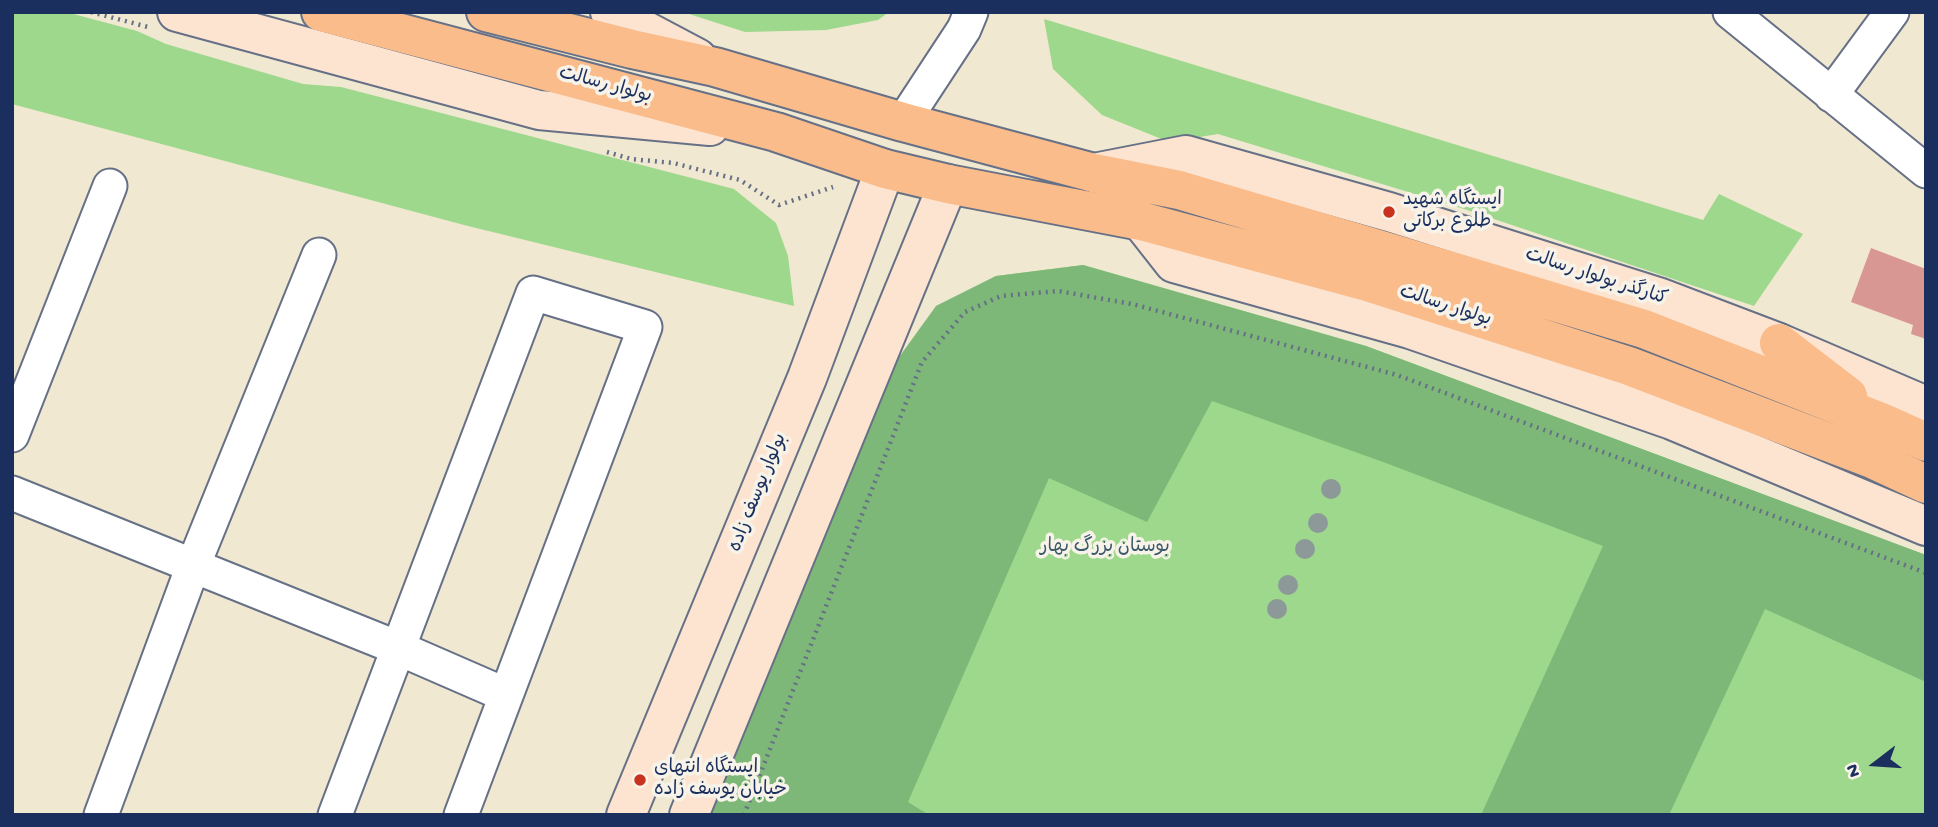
<!DOCTYPE html>
<html>
<head>
<meta charset="utf-8">
<style>
  body { margin:0 }
  #map { position:relative; width:1938px; height:827px; overflow:hidden; background:#f0e8d0; font-family:"Gochi Hand",sans-serif }
  canvas { display:block }
  .frame { position:absolute; inset:0; border:14px solid #1b2f5e; pointer-events:none }
  .north { position:absolute; left:1840px; top:729px; width:70px; height:70px; -webkit-text-stroke:5px #f7f3e8; paint-order:stroke; rotate:253deg; font-size:19px; font-weight:700; line-height:28px; text-align:center; color:#1b2f5e }
  .north::after { content:''; display:block; margin:auto; width:24px; height:32px; background:#1b2f5e; clip-path:polygon(50% 0,100% 100%,50% 72%,0 100%) }
</style>
</head>
<body>
<div id="map">
<canvas width="1938" height="827"></canvas>
<div class="frame"></div>
<div class="north">N</div>
</div>
<script>
const c = document.querySelector('canvas').getContext('2d');
c.lineJoin = 'round';
function fill(path, color) {
  c.fillStyle = color;
  c.fill(path, 'evenodd');
}
function poly(rows) {
  const path = new Path2D();
  for (const r of rows) {
    path.moveTo(r[0], r[1]);
    for (let i = 2; i < r.length; i += 2) path.lineTo(r[i], r[i + 1]);
  }
  return path;
}
function stroke(path, color, width, dash) {
  c.strokeStyle = color;
  c.lineWidth = width;
  c.lineCap = dash ? 'butt' : 'round';
  c.setLineDash(dash || []);
  c.stroke(path);
}
function write(font, color, halo, rows, align = 'center') {
  c.font = font + ' "Gochi Hand","Playpen Sans Arabic",sans-serif';
  c.lineWidth = 7;
  c.setLineDash([]);
  c.textBaseline = 'middle';
  c.strokeStyle = halo;
  c.fillStyle = color;
  for (const [text, x, y, turn = 0] of rows) {
    c.save();
    c.translate(x, y);
    c.rotate((+turn || 0) * Math.PI / 180);
    c.textAlign = isNaN(turn) ? turn : align;
    if (halo) c.strokeText(text, 0, 0);
    c.fillText(text, 0, 0);
    c.restore();
  }
}
fill(poly([
  [12,12,66,12,137,31,166,44,303,84,341,87,734,189,776,223,788,256,794,306,464,225,12,104],
  [683,12,889,12,878,20,826,30,745,32],
  [1044,19,1703,220,1719,194,1803,234,1754,306,1464,209,1218,134,1169,142,1102,115,1053,69],
  [1083,265,1366,346,1926,555,1926,815,709,815,936,306,996,276]
]), '#9dd88c');
fill(poly([
  [1083,265,1366,346,1926,555,1926,682,1765,609,1669,815,1481,815,1603,546,1386,463,1212,401,1147,522,1049,478,908,802,929,815,709,815,889,371,936,306,996,276]
]), '#7eb878');
fill(poly([
  [1871,248,1926,269,1926,339,1911,334,1913,325,1851,302]
]), '#d89793');
const street = poly([
  [1730,12,1926,171],
  [1831,95,1892,12],
  [903,122,964,29,971,12],
  [12,435,110,186],
  [12,493,398,648,506,695],
  [101,815,193,566,319,255],
  [335,815,533,293,645,327,461,815]
]);
const secondary = poly([
  [177,12,539,110,710,126],
  [610,12,697,58],
  [1094,173,1186,155,1389,212,1658,297,1779,343,1926,406],
  [1141,221,1174,263,1410,329,1672,420,1926,526],
  [626,815,807,378,885,169],
  [689,815,948,184]
]);
const primary = poly([
  [321,12,776,132,885,169,948,184,1141,221,1367,282,1629,366,1872,459,1926,484],
  [486,12,632,49,715,67,903,122,1094,173,1179,190,1378,249,1644,329,1886,424,1926,442],
  [1779,343,1848,396]
]);
stroke(street, '#667086', 37);
stroke(secondary, '#667086', 42);
stroke(primary, '#667086', 42);
stroke(poly([
  [91,12,148,27],
  [607,152,631,159,673,163,740,180,779,205,833,187],
  [744,815,922,362,965,312,1001,296,1058,291,1132,304,1397,375,1926,573]
]), '#667086', 4.5, [2, 5]);
stroke(street, '#fff', 33);
stroke(secondary, '#fde4d1', 38);
stroke(primary, '#fabc8b', 38);
c.fillStyle = '#8d9998';
for (const [x, y] of [
  [1331,489],
  [1318,523],
  [1305,549],
  [1288,585],
  [1277,609]
]) {
  c.beginPath();
  c.arc(x, y, 10, 0, 2 * Math.PI);
  c.fill();
}
for (const [x, y, r, color] of [
  [1389,212,7,"#c8321e"],
  [640,780,7,"#c8321e"]
]) {
  const dot = new Path2D();
  dot.arc(x, y, r, 0, 2 * Math.PI);
  c.fillStyle = color;
  c.fill(dot);
  stroke(dot, '#f7f3e8', 2.5);
}
write('19px', '#1b2f5e', '#f7f3e8', [
  ["بولوار رسالت",605,86,15],
  ["کنارگذر بولوار رسالت",1596,278,18],
  ["بولوار رسالت",1445,307,18],
  ["بولوار یوسف زاده",759,493,-68]
]);
write('19px', '#1b2f5e', '#f7f3e8', [
  ["ایستگاه شهید",1403,201],
  ["طلوع برکاتی",1403,223],
  ["ایستگاه انتهای",654,769],
  ["خیابان یوسف زاده",654,791]
], 'left');
write('19px', '#3c596a', '#f7f3e8', [
  ["بوستان بزرگ بهار",1105,548]
]);
</script>
</body>
</html>
